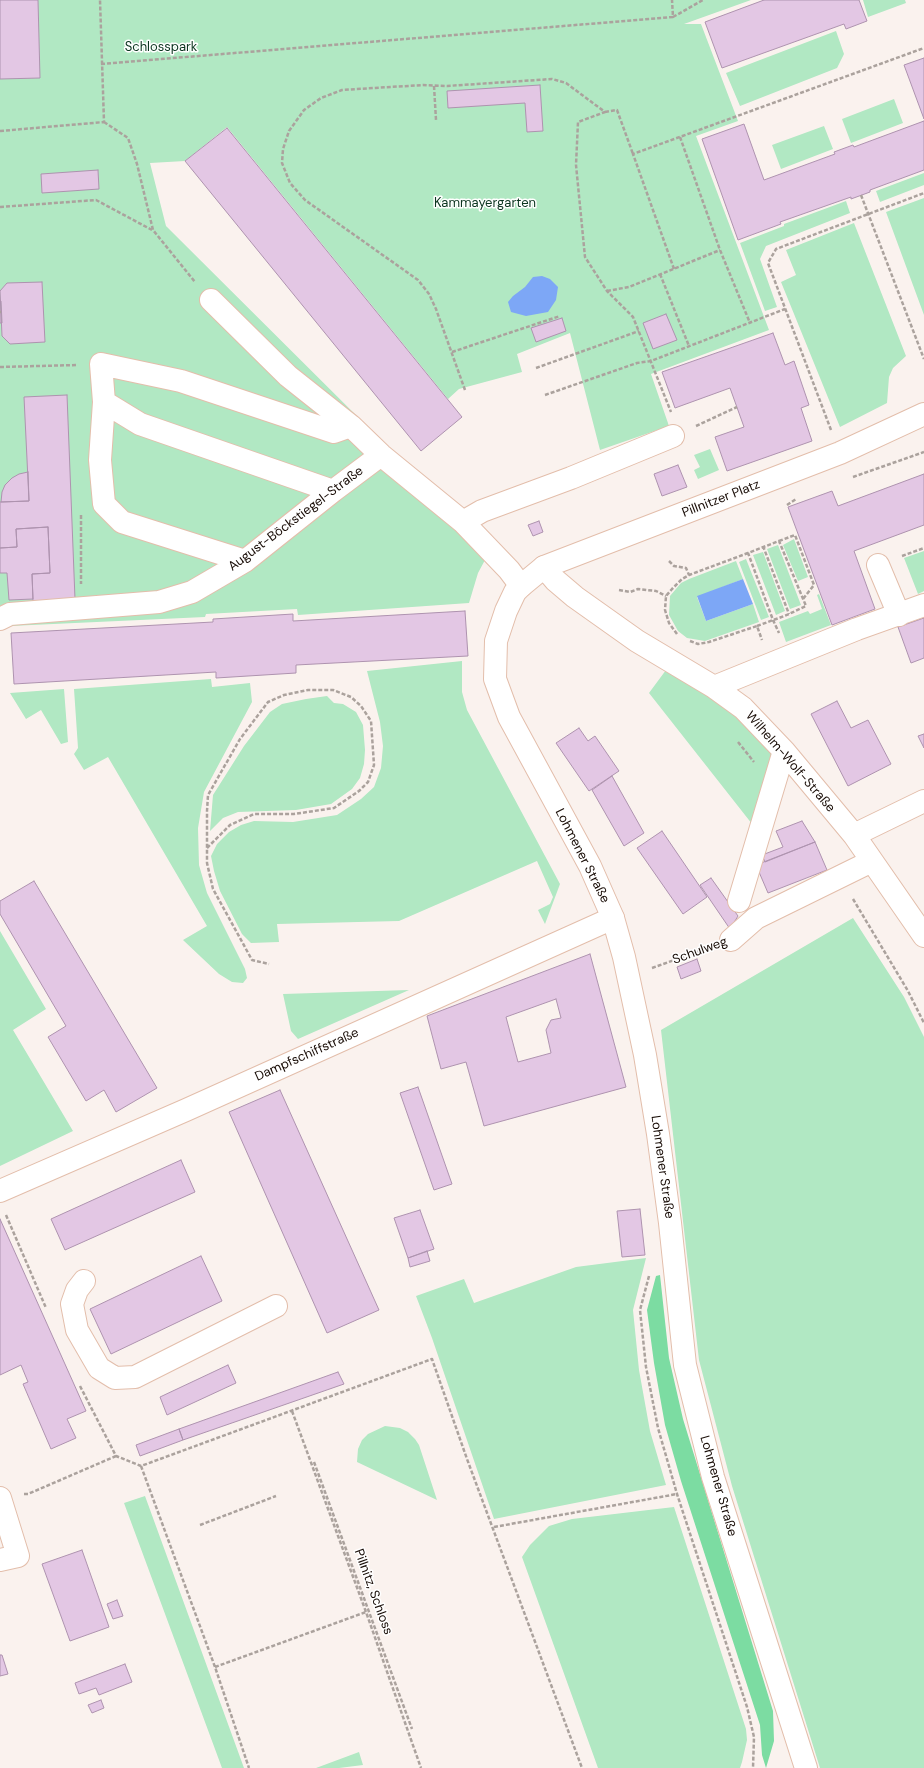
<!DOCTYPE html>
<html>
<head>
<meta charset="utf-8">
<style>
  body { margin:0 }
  canvas { display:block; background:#faf2ee }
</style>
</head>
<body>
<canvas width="924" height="1768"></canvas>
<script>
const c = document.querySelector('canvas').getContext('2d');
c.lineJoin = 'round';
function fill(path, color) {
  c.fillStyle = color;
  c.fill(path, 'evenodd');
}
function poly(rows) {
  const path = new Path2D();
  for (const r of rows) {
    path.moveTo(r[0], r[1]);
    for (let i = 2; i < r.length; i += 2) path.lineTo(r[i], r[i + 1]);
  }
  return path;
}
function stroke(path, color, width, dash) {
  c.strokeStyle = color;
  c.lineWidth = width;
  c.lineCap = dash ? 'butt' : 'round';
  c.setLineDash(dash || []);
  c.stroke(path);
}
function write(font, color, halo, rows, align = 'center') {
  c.font = font + ' "DM Sans",sans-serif';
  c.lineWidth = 3;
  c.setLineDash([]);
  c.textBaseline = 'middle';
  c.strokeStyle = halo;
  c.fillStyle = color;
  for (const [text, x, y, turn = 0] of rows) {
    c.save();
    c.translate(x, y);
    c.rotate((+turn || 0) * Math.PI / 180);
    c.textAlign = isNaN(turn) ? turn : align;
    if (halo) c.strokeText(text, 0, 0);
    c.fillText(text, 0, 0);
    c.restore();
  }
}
fill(poly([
  [0,0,751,0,684,24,701,24,738,121,696,136,769,330,651,374,669,426,600,450,570,333,517,354,522,372,459,389,448,399,227,127,185,161,150,163,166,226,394,453,492,547,478,573,469,603,298,615,297,609,206,614,205,617,10,626,0,629],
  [863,0,905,0,906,3,868,17],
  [836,31,844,54,837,68,740,106,726,73],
  [894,99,903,123,851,143,842,119],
  [824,126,833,149,781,169,772,145],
  [924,173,924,185,880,202,876,191],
  [924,198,924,315,886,212],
  [846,201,850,213,766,246,760,259,777,307,765,311,740,243,784,226,784,224],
  [854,223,906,356,893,368,889,377,887,403,840,427,781,282,796,275,786,250],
  [710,449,719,470,698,479,694,470,700,467,694,455],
  [794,539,808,577,798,581,783,545],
  [778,545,801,605,790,609,767,549],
  [924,551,924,591,918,594,904,558],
  [763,552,785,611,776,615,753,555],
  [746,559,769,617,761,620,739,562],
  [736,561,743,579,697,597,706,621,753,604,759,622,705,641,687,638,678,631,669,615,670,596,681,583,689,579],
  [819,594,831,625,786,642,779,622,808,611,810,614,822,609,817,595],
  [462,661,462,692,467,710,560,884,545,924,538,910,550,904,553,897,537,861,399,921,277,924,279,942,251,943,242,934,220,891,214,871,211,856,217,844,229,832,241,825,254,821,293,822,337,815,361,799,374,787,381,768,383,746,380,722,367,671],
  [666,670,691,682,745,723,777,759,756,829,649,693],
  [211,679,212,687,250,683,252,702,204,792,198,828,199,865,207,893,245,969,247,978,243,983,232,982,219,974,183,940,207,926,108,757,84,770,74,754,78,748,74,689],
  [64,689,68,742,61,744,41,710,26,719,10,693],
  [327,696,334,703,343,704,356,712,363,725,365,750,364,764,360,778,352,789,331,804,296,810,238,812,223,818,210,831,213,795,244,746,270,712,282,704,306,699],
  [853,918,904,997,924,1037,924,1768,820,1768,732,1486,699,1360,661,1030],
  [0,931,46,1009,13,1030,73,1131,0,1166],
  [409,990,298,1039,291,1031,283,994],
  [646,1258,633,1310,639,1370,650,1431,666,1485,494,1519,432,1338,416,1296,464,1279,474,1303,576,1267],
  [385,1426,400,1428,408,1432,415,1439,419,1445,437,1500,357,1462,358,1449,362,1440,368,1434],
  [145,1496,244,1768,222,1768,124,1503],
  [674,1507,746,1729,747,1740,742,1762,740,1768,598,1768,522,1557,530,1545,549,1526,572,1519],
  [359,1752,363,1765,339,1768,316,1768]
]), '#b1e8c3');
fill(poly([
  [660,1275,669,1358,683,1419,773,1711,774,1741,766,1768,762,1755,760,1725,681,1481,665,1425,654,1363,647,1310,656,1276]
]), '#7cdca2');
fill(poly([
  [542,276,550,279,558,287,556,300,548,312,526,316,511,312,508,302,513,296,525,287,533,277],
  [743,579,753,604,706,621,697,596]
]), '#7da7f6');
const building = poly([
  [0,0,38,0,40,78,0,79,0,0],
  [764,0,859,0,867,21,846,29,844,24,722,68,705,22,764,0],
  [924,58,924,119,904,65,924,58],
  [540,85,543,131,527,132,525,103,448,108,447,91,540,85],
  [924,121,924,170,870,190,870,192,851,199,851,197,780,222,781,224,738,240,702,139,744,124,764,180,835,154,834,152,853,145,854,147,924,121],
  [227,128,462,417,421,451,185,161,227,128],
  [98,170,99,189,42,193,41,174,98,170],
  [42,282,45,342,10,344,2,336,0,291,7,283,42,282],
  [0,301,1,301,2,323,0,323,0,301],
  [666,314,677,340,653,349,643,323,666,314],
  [562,318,566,331,536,342,531,328,562,318],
  [773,333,785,365,794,361,809,405,801,408,812,441,727,471,715,437,744,427,730,388,675,408,662,372,773,333],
  [67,395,75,599,33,601,32,574,50,573,48,527,16,529,17,547,0,548,0,502,29,501,24,397,67,395],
  [678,465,687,487,662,496,654,474,678,465],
  [28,472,29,501,1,502,2,492,5,485,12,478,19,474,28,472],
  [924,474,924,525,854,551,875,609,832,625,788,507,832,491,838,506,924,474],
  [539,521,543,532,533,536,528,525,539,521],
  [48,527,50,573,32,574,33,599,9,600,7,573,0,573,0,548,17,547,16,529,48,527],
  [465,611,468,656,296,665,296,673,216,678,216,672,14,684,11,633,213,622,213,619,293,614,293,621,465,611],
  [924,618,924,658,911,663,898,627,924,618],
  [837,701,851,728,868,720,891,764,848,786,811,714,837,701],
  [579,728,588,741,595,736,619,771,589,791,556,743,579,728],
  [924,734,924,748,918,736,924,734],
  [612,776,644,833,624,846,592,790,612,776],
  [802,821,815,842,765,862,762,855,783,847,776,831,802,821],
  [662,831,707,897,683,914,637,848,662,831],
  [815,842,827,870,768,893,756,865,815,842],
  [711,878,738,916,730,929,700,885,711,878],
  [34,881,157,1088,116,1112,104,1090,86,1101,48,1037,66,1026,0,914,0,901,34,881],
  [590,954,626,1087,484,1126,466,1062,441,1069,427,1016,590,954],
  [556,999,561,1018,551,1020,546,1030,551,1053,518,1062,506,1017,556,999],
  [697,959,701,971,681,979,677,967,697,959],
  [418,1087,452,1184,434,1190,400,1093,418,1087],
  [280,1090,379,1310,327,1333,229,1112,280,1090],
  [181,1160,195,1192,65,1250,51,1219,181,1160],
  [640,1209,645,1255,622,1257,617,1211,640,1209],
  [420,1210,434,1249,408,1258,394,1218,420,1210],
  [0,1219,86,1411,67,1419,76,1438,51,1449,23,1384,28,1382,21,1365,0,1375,0,1219],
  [427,1251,430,1261,410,1267,408,1258,427,1251],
  [201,1256,222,1301,111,1354,90,1309,201,1256],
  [228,1365,236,1383,167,1415,160,1397,228,1365],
  [338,1372,344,1384,183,1440,179,1429,338,1372],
  [179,1429,183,1440,140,1456,136,1445,179,1429],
  [82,1550,109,1627,70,1641,42,1564,82,1550],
  [117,1600,123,1616,113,1619,107,1604,117,1600],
  [0,1655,2,1655,8,1674,0,1676,0,1655],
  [125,1664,132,1682,99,1695,96,1688,79,1694,75,1683,125,1664],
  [101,1700,104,1708,92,1713,88,1705,101,1700]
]);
fill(building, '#e3c7e4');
stroke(building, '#ae93af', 1);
const minor = poly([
  [211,300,288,376,351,426,381,455,463,522,509,570,521,586],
  [104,402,100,460,104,504,122,522,245,561],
  [333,491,140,424,104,402,101,364,181,381,334,432,351,426],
  [463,522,482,511,571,478,673,436],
  [878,565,899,615],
  [544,567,555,580,575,597,637,641,714,687,743,708,784,751,854,835,924,936],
  [0,619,10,614,159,602,192,592,245,561,333,491,381,455],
  [714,687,857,629,924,605],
  [854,835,924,801],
  [739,901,784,751],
  [731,940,756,918,872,861],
  [0,1191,186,1110,613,918],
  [84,1281,77,1290,72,1304,77,1330,99,1368,115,1378,135,1377,276,1306],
  [0,1498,18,1556,0,1560]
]);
const major = poly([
  [806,1768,713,1477,685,1365,670,1223,658,1134,645,1055,624,957,613,918,590,866,509,717,495,679,496,641,506,611,515,592,521,586,544,567,840,453,924,414]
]);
stroke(minor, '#e3beab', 24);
stroke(major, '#e3beab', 24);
stroke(poly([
  [673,17,703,0],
  [101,64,673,17,672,0],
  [434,86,436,120],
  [605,112,617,110,633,154],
  [104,122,128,138,137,164,153,230,195,282],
  [0,131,104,122,100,0],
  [680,137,720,250,750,323],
  [861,195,924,359],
  [0,207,96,200,152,230],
  [674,269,633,154,924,48],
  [660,274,689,346],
  [607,291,629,287,720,250],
  [0,312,1,312],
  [452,352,560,316],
  [0,367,77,365],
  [536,368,639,331],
  [465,390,436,309,429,294,418,280,305,200,290,183,282,163,283,149,289,131,304,110,321,98,342,90,423,85,447,86,552,79,566,83,605,112,578,122,576,165,585,257,607,291,633,317,671,412],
  [545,395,637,363,651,361,785,309],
  [696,426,737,407],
  [831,430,768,263,776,249,924,193],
  [853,477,924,452],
  [787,505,796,499],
  [81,515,81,584],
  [779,541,795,535,814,585,803,599],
  [763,546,789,614],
  [902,556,924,548],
  [669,561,674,566,686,568,689,575],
  [619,590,630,592,638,589,656,591,666,596],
  [757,626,768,622,773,620,779,618,789,614,806,606,779,541,748,553,773,620,779,633],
  [677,634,669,623,665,610,666,596,672,589,682,579,689,575,748,553],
  [690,641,698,644,709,642,757,626,762,640],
  [738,742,754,762],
  [207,848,230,825,254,814,294,814,334,808,359,791,368,782,374,765,371,721,361,706,351,697,333,690,308,690,284,695,268,702,240,739,208,795,207,811,207,863,213,889,252,960,269,964],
  [853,899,908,991,924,1023],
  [652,968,708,948],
  [6,1215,46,1308],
  [649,1276,640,1310,646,1367,658,1428,677,1494,747,1707,754,1737,753,1768],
  [80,1386,116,1456,141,1466,432,1359,467,1459,582,1768],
  [292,1411,366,1612,421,1768],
  [314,1462,412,1729],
  [141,1466,215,1667,249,1768],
  [24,1494,28,1494,116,1456],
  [200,1525,276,1496],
  [494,1527,677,1494],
  [215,1667,366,1612]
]), '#aba29d', 2.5, [4, 2]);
stroke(minor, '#fff', 22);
stroke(major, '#fff', 22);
write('13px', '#0b351f', '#fff', [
  ["Schlosspark",161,48],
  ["Kammayergarten",485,204]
]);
write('13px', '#170b05', '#fff', [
  ["Pillnitzer Platz",721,499,-21],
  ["August-Böckstiegel-Straße",296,519,-37],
  ["Wilhelm-Wolf-Straße",790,762,49],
  ["Lohmener Straße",582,856,63],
  ["Schulweg",700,951,-20],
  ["Dampfschiffstraße",307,1055,-24],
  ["Lohmener Straße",662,1167,82],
  ["Lohmener Straße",718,1486,74],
  ["Pillnitz, Schloss",373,1592,70]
]);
</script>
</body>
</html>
